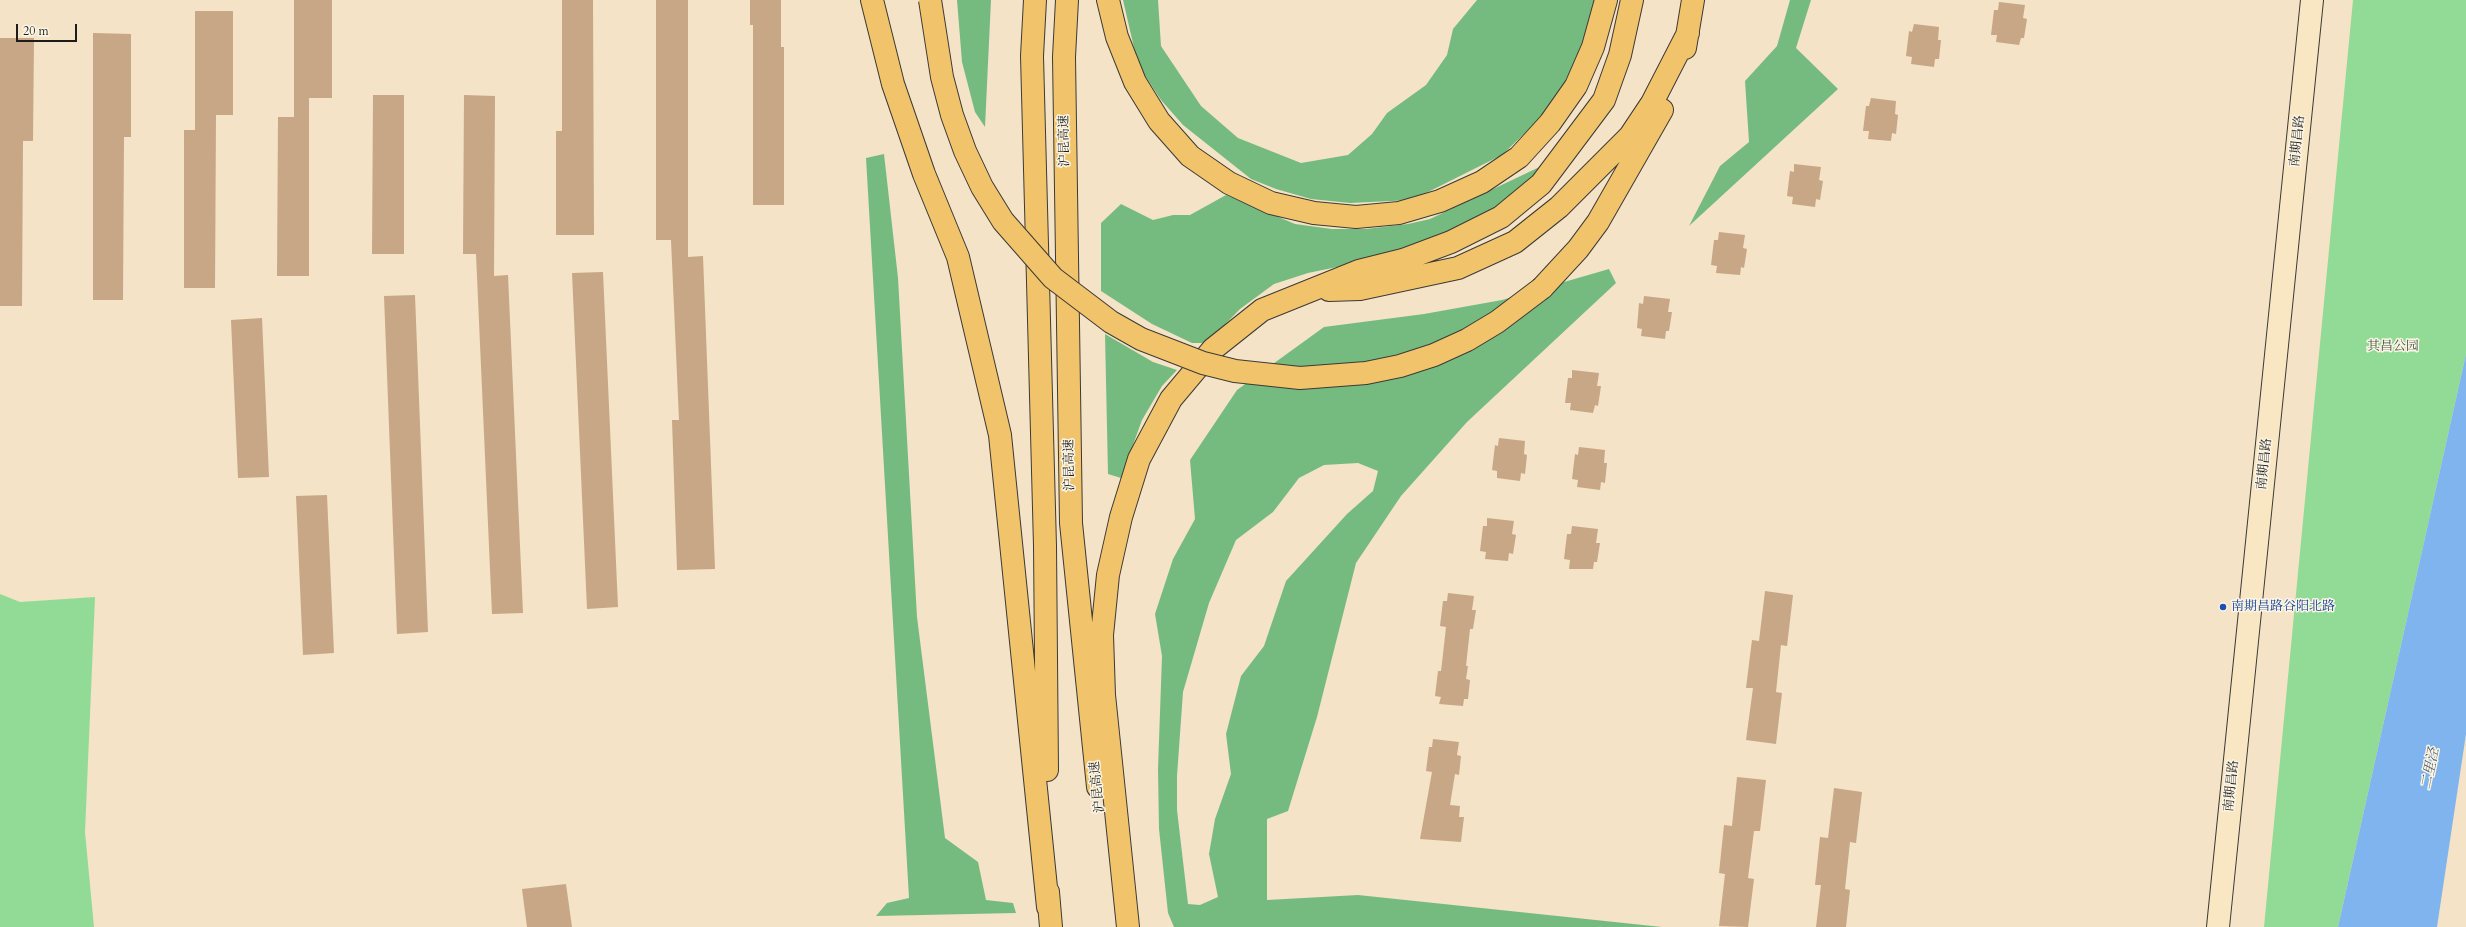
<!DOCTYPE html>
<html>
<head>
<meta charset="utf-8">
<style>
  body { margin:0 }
  #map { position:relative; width:2466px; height:927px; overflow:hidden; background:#f4e3c7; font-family:Cardo,serif }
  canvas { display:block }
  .scale { position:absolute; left:16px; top:24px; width:61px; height:18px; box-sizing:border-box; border:2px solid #1c1c1c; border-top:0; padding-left:5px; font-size:12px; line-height:14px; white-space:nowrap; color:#1c1c1c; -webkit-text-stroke:3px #fcf5e5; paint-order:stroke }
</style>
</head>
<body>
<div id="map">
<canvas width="2466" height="927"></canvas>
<div class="scale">20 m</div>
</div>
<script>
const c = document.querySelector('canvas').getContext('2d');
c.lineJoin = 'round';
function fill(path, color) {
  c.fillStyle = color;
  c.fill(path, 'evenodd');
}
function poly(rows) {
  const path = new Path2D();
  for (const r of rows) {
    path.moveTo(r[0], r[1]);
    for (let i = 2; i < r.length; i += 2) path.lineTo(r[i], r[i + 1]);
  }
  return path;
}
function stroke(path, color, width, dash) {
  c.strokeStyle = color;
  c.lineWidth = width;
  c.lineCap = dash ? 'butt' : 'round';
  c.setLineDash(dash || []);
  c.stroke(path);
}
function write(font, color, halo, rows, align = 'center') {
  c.font = font + ' Cardo,"Noto Serif SC",serif';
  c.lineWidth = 3;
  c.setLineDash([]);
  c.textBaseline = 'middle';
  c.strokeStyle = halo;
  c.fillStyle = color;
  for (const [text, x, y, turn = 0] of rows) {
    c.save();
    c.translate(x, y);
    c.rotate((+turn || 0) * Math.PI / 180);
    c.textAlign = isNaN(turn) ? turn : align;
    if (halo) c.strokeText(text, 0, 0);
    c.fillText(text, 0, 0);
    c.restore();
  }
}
fill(poly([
  [2353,0,2466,0,2466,354,2338,927,2264,927],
  [0,594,20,602,95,597,85,832,94,927,0,927]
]), '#92db97');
fill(poly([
  [957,0,991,0,985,127,975,112,962,62],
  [1123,0,1158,0,1161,46,1201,106,1238,138,1301,163,1348,155,1372,134,1387,113,1426,85,1447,55,1453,29,1477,0,1599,0,1590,40,1552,107,1502,155,1412,200,1350,203,1311,199,1276,189,1251,179,1183,125,1161,100,1138,65],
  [1790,0,1811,0,1796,48,1838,89,1689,226,1720,166,1749,142,1745,81,1777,46],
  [884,154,898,278,917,617,945,838,978,862,986,900,1013,903,1016,913,876,916,887,903,909,898,866,158],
  [1550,162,1493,213,1436,241,1371,260,1308,273,1274,284,1240,309,1207,343,1192,343,1152,324,1101,291,1101,223,1121,204,1153,220,1173,215,1190,215,1226,195,1295,224,1332,229,1366,229,1408,224,1430,219],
  [1609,269,1616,283,1467,422,1401,496,1356,563,1317,717,1288,811,1267,819,1267,900,1358,895,1662,927,1174,927,1168,913,1159,829,1158,769,1162,656,1155,614,1173,559,1195,519,1190,460,1237,390,1324,327,1424,314,1502,300],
  [1358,463,1378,471,1373,491,1347,514,1286,581,1264,646,1241,676,1226,734,1231,774,1215,819,1209,854,1218,897,1200,905,1188,904,1177,810,1177,776,1183,692,1209,603,1236,540,1273,512,1299,478,1324,465],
  [1105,334,1153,362,1177,370,1162,386,1142,420,1121,478,1108,474]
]), '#75bb80');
fill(poly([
  [2466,354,2466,734,2437,927,2338,927]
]), '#80b4ee');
fill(poly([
  [294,0,332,0,332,98,309,98,309,276,277,276,278,117,294,117],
  [562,0,593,0,594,235,556,235,556,131,562,131],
  [656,0,688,0,688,257,703,256,715,569,677,570,672,420,679,420,671,240,656,240],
  [750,0,781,0,781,47,784,47,784,205,753,205,753,25,750,25],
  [1999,2,2025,5,2023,18,2027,19,2024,38,2021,38,2019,45,1996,42,1997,35,1991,35,1994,10,1998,10],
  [195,11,233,11,233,115,216,115,215,288,184,288,184,130,195,130],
  [1914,24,1939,27,1938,40,1941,40,1939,59,1935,59,1934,67,1911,64,1912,57,1906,56,1909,31,1912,32],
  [93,33,131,34,131,137,124,137,123,300,93,300],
  [0,38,34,38,33,141,23,141,22,306,0,306],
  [373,95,404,95,404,254,372,254],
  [464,95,495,96,494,276,508,275,523,613,492,614,476,254,463,254],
  [1871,98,1896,101,1895,114,1898,115,1896,134,1892,133,1891,141,1868,139,1869,131,1863,131,1866,106,1869,106],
  [1794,164,1821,167,1819,180,1823,181,1820,200,1816,199,1815,207,1792,204,1793,197,1787,196,1790,171,1794,172],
  [1719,232,1745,235,1743,248,1747,249,1744,268,1741,267,1740,275,1716,273,1717,266,1711,265,1714,240,1718,240],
  [603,272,618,607,587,609,572,273],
  [415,295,428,632,397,634,384,296],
  [1644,296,1670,299,1668,312,1672,312,1669,331,1666,331,1665,339,1641,336,1642,329,1637,328,1639,303,1643,304],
  [262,318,269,477,238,478,231,320],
  [1572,370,1599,373,1597,386,1601,386,1598,406,1595,405,1593,413,1570,410,1571,403,1565,403,1568,378,1572,378],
  [1499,438,1525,441,1524,454,1527,455,1525,474,1521,473,1520,481,1497,478,1497,471,1492,470,1495,445,1498,446],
  [1579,447,1605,450,1604,463,1607,463,1605,483,1601,482,1600,490,1577,487,1578,480,1572,479,1575,454,1578,455],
  [327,495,334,653,303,655,296,496],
  [1487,518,1514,521,1512,534,1516,535,1513,554,1509,553,1508,561,1485,559,1486,552,1480,551,1483,526,1487,526],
  [1572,526,1598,529,1596,543,1600,543,1597,562,1594,562,1593,569,1569,569,1570,560,1564,559,1567,534,1571,534],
  [1765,591,1793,595,1787,646,1781,645,1776,692,1782,693,1776,744,1746,740,1753,688,1746,688,1752,640,1759,641],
  [1448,593,1474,596,1472,610,1476,610,1473,629,1470,629,1466,666,1468,666,1466,679,1470,680,1468,699,1464,699,1463,706,1439,704,1441,697,1435,696,1438,671,1441,671,1442,663,1446,627,1440,626,1443,601,1447,601],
  [1433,739,1459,742,1457,755,1461,756,1459,775,1455,774,1450,805,1460,806,1459,817,1464,817,1461,842,1420,839,1432,772,1426,771,1429,747,1432,747],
  [1737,777,1766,780,1760,831,1754,831,1748,878,1754,879,1748,927,1719,926,1725,874,1719,873,1724,825,1732,826],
  [1834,788,1862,792,1856,843,1850,842,1845,889,1850,890,1846,927,1816,927,1821,885,1815,885,1820,837,1828,838],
  [566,884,572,927,527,927,522,889]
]), '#c7a785');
const secondary = poly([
  [2218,927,2312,0]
]);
const motorway = poly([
  [872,0,893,84,924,174,958,257,1000,435,1048,907],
  [1035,0,1032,56,1045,546,1047,770],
  [1067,0,1064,57,1071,523,1098,787],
  [1108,0,1117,37,1135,82,1159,121,1190,156,1229,183,1271,203,1314,213,1356,217,1399,213,1440,201,1482,182,1519,157,1550,123,1576,86,1593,47,1606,0],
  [1685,48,1693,0],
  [1542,288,1578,249,1598,222,1662,110],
  [1329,290,1360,289,1458,268,1515,242,1559,207,1630,136,1652,103,1688,33],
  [1048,892,1051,927],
  [1128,927,1104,695,1102,635,1108,575,1121,517,1139,459,1171,399,1213,349,1262,310,1359,271,1403,260,1451,242,1501,217,1541,184,1604,100,1620,55,1632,0]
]);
stroke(secondary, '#3c3a36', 24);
stroke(motorway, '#3c3a36', 24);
stroke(secondary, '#f9e7c3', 22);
stroke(motorway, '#f1c36a', 22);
const motorwayBridge = poly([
  [930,0,942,77,952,115,965,151,982,187,1003,221,1053,278,1111,322,1141,339,1203,363,1235,371,1300,378,1366,373,1400,366,1434,355,1467,340,1497,322,1542,288]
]);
stroke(motorwayBridge, '#3c3a36', 24, []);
stroke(motorwayBridge, '#f1c36a', 22);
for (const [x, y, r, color] of [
  [2223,607,4,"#1a4fb4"]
]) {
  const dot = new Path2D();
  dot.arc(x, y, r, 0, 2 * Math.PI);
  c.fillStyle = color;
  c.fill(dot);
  stroke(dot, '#fcf5e5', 1.5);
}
write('13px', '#1c1c1c', '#fcf5e5', [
  ["沪昆高速",1065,141,-91],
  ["南期昌路",2298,141,-84],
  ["南期昌路",2265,464,-84],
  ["沪昆高速",1070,465,-91],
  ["南期昌路",2232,786,-84],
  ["沪昆高速",1098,787,-96]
]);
write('13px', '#3f5541', '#fcf5e5', [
  ["其昌公园",2393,347]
]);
write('13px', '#164399', '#fcf5e5', [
  ["南期昌路谷阳北路",2231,607]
], 'left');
write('italic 14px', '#445970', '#fcf5e5', [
  ["二里泾",2431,769,-78]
]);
</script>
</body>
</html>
